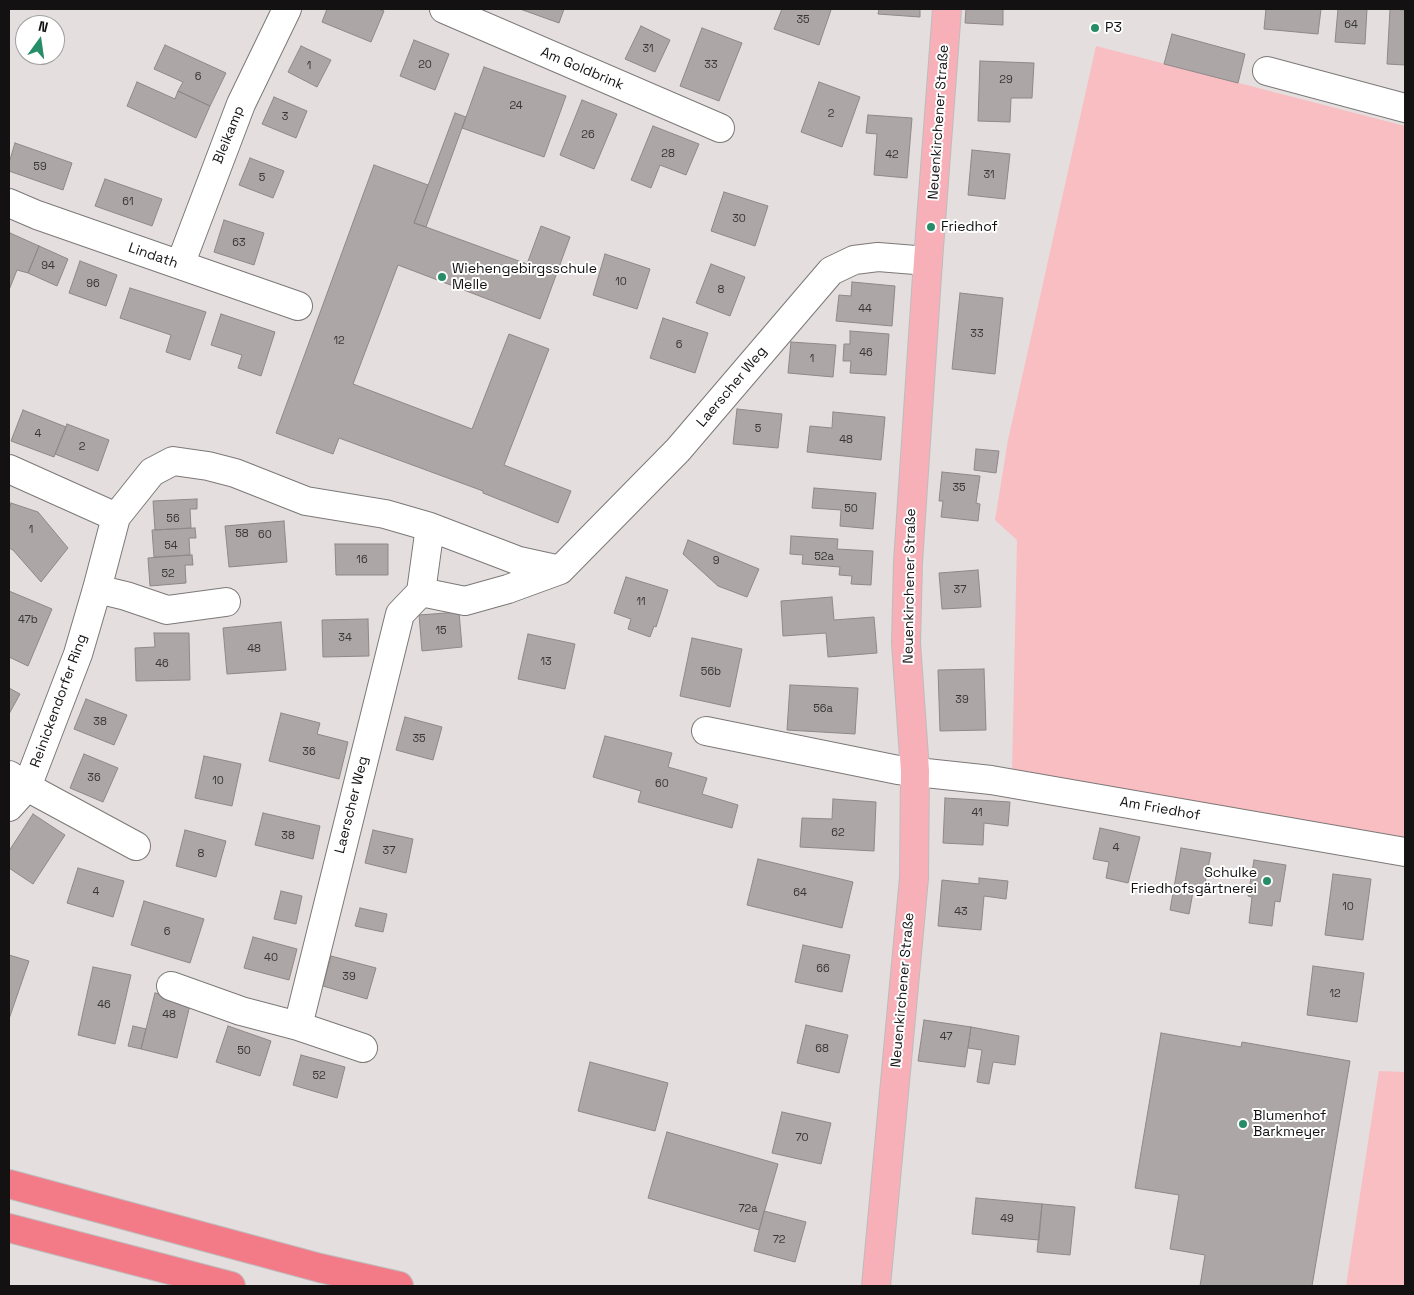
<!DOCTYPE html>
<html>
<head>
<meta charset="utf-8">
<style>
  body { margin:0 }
  #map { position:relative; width:1414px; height:1295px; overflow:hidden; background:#e4dede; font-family:"Space Grotesk",sans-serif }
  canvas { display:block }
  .frame { position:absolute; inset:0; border:10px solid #131111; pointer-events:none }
  .north { position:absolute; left:15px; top:15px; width:50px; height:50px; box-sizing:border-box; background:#fff; border:1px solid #a1a0a0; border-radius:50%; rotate:14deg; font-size:14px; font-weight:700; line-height:20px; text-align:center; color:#131111 }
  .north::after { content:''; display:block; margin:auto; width:18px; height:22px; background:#278d69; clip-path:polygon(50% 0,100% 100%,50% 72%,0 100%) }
</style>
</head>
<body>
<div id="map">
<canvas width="1414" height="1295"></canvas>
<div class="frame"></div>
<div class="north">N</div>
</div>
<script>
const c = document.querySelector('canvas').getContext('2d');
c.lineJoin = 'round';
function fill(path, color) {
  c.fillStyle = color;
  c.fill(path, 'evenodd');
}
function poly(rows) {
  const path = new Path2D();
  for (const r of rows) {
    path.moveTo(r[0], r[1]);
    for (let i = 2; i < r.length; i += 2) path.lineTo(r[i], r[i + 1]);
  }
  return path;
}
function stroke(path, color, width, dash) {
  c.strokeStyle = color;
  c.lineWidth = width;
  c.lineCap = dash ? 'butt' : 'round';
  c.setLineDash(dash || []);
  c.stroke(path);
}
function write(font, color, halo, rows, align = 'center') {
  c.font = font + ' "Space Grotesk",sans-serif';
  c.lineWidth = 4;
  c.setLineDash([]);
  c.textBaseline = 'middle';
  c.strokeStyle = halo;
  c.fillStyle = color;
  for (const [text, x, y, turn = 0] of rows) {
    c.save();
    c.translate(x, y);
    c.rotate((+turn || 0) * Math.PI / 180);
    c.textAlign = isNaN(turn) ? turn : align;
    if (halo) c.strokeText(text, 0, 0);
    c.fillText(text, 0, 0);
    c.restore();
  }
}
fill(poly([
  [1096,46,1405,126,1405,837,1012,772,1017,540,995,520,1008,440],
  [1379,1071,1405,1072,1405,1286,1346,1286]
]), '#f9bec1');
const building = poly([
  [327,9,378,9,384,11,371,42,322,22,327,9],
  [520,9,564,9,559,23,520,9],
  [782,9,827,9,831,10,819,45,774,29,782,9],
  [879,9,920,9,920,17,878,14,879,9],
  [966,9,1003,9,1003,25,965,23,966,9],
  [1266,9,1321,9,1318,34,1264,29,1266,9],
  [1338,9,1367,9,1365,44,1335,42,1338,9],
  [1390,9,1405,10,1405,65,1387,64,1390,9],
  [641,26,670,40,655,72,625,59,641,26],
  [702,28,742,43,719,101,680,86,702,28],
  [1172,34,1245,54,1238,83,1164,64,1172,34],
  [414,40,449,54,435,90,400,76,414,40],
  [165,45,226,73,210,106,178,91,183,82,154,69,165,45],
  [301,46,331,60,317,87,288,72,301,46],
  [980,61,1034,63,1032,98,1011,98,1010,122,978,121,980,61],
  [484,67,566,96,544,157,462,128,484,67],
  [137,82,175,99,178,91,210,106,196,138,127,106,137,82],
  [819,82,860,97,842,147,801,132,819,82],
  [274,97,307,111,296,138,262,124,274,97],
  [582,100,617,114,594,169,560,155,582,100],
  [455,113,466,117,426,227,414,223,455,113],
  [868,115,912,118,907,178,874,175,877,134,866,133,868,115],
  [653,126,699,144,686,175,660,165,651,188,631,180,653,126],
  [15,143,72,163,63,190,9,171,9,163,15,143],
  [972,150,1010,154,1005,199,968,195,972,150],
  [250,158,284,171,273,198,239,185,250,158],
  [374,165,428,185,414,223,426,227,527,264,541,226,570,237,540,319,398,265,353,384,472,429,509,334,549,349,504,465,571,491,558,523,483,493,483,491,339,438,333,454,276,433,374,165],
  [105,179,162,199,152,226,95,206,105,179],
  [724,192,768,206,755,246,711,231,724,192],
  [224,220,264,233,254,265,214,252,224,220],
  [10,233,39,246,28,273,17,270,9,290,9,236,10,233],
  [39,246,68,259,57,286,28,273,39,246],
  [605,254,650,269,637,309,593,295,605,254],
  [80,261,117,275,106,306,69,293,80,261],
  [711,264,745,277,730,316,696,303,711,264],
  [852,282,895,286,892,326,836,321,839,295,851,296,852,282],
  [130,288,206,312,190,360,166,352,171,335,120,318,130,288],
  [960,293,1003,298,995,374,952,369,960,293],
  [221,314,275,332,261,376,238,368,242,355,211,345,221,314],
  [663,318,708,333,695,373,650,358,663,318],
  [850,331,889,334,886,375,850,373,851,361,843,361,844,344,850,344,850,331],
  [791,342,836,345,833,377,788,373,791,342],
  [737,409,782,414,778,448,733,444,737,409],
  [23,410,66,427,54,457,11,441,23,410],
  [833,412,885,417,881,460,807,452,810,426,832,428,833,412],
  [67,424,109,440,98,471,55,454,67,424],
  [976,449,999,451,996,473,974,470,976,449],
  [942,472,980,476,976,503,980,504,978,521,941,517,943,501,939,501,942,472],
  [814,488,876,493,873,529,840,526,841,510,812,508,814,488],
  [197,499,197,509,190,509,191,528,155,530,153,501,197,499],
  [11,503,38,512,68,548,41,582,13,550,9,548,9,510,11,503],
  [284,521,287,562,229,567,225,526,284,521],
  [195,528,196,538,189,538,190,555,154,557,152,530,195,528],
  [791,536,838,539,837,549,873,551,871,585,851,584,852,576,839,575,840,567,802,564,803,555,790,554,791,536],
  [688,540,759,569,747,597,718,586,683,554,688,540],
  [335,544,388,544,388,575,336,575,335,544],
  [192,555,193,565,185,565,186,583,150,586,148,558,192,555],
  [978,570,981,607,942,609,939,573,978,570],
  [626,577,668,590,656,627,654,626,650,637,628,629,631,619,614,613,626,577],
  [9,591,52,609,28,666,9,657,9,591],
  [832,597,834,620,874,617,877,653,828,657,826,633,783,636,781,601,832,597],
  [459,612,462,647,422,651,419,615,459,612],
  [368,619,369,656,323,657,322,620,368,619],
  [281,622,286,670,227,674,223,628,281,622],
  [154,633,189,633,190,680,136,681,135,648,155,647,154,633],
  [528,634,575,644,565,689,518,679,528,634],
  [692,638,742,649,730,707,680,696,692,638],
  [984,669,986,730,940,731,938,670,984,669],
  [790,685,858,688,855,734,787,730,790,685],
  [9,688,20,694,9,714,9,688],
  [86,699,127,715,114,745,74,729,86,699],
  [281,713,320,723,317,734,348,742,339,779,269,761,281,713],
  [405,717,442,727,433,760,396,750,405,717],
  [605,736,672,753,668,767,707,778,702,794,738,805,732,828,638,802,641,791,593,777,605,736],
  [84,754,118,768,103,802,70,788,84,754],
  [204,756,241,764,232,806,195,798,204,756],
  [945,798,1010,802,1008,826,984,823,983,845,943,843,945,798],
  [833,799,876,802,874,851,800,847,802,818,832,819,833,799],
  [263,813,320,826,313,859,255,845,263,813],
  [33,814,65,835,33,884,9,868,9,851,33,814],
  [1100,828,1140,837,1128,883,1106,878,1109,862,1093,859,1100,828],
  [185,830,226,841,216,877,176,866,185,830],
  [373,830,413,839,406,873,365,863,373,830],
  [1181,848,1211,853,1203,894,1193,892,1189,914,1170,910,1181,848],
  [758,859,853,882,842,928,747,905,758,859],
  [1254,860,1286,865,1280,902,1275,901,1272,926,1249,923,1252,897,1248,896,1254,860],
  [78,868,124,881,113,917,67,903,78,868],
  [1333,874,1371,879,1363,940,1325,935,1333,874],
  [979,878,1008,881,1006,899,984,896,981,930,938,926,942,880,979,884,979,878],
  [281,891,302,896,296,924,274,919,281,891],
  [144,901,204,919,190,963,131,945,144,901],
  [360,908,387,914,383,932,355,926,360,908],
  [253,937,297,949,289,980,244,968,253,937],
  [803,945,850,955,842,992,795,982,803,945],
  [9,955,29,961,9,1019,9,955],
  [331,956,376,968,367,999,323,986,331,956],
  [1313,966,1364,973,1357,1022,1307,1015,1313,966],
  [93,967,131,975,115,1044,78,1035,93,967],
  [155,993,191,1001,177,1058,141,1049,155,993],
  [924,1020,971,1027,965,1067,918,1061,924,1020],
  [806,1025,848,1035,839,1073,797,1063,806,1025],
  [133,1026,146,1029,141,1049,128,1046,133,1026],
  [228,1026,271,1041,260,1076,216,1062,228,1026],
  [971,1027,1019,1036,1015,1065,993,1062,989,1084,977,1082,982,1050,968,1048,971,1027],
  [1161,1033,1241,1047,1242,1042,1350,1061,1312,1286,1200,1286,1205,1255,1170,1249,1179,1195,1135,1188,1161,1033],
  [301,1055,345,1067,337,1098,293,1085,301,1055],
  [590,1062,668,1083,655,1131,578,1111,590,1062],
  [782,1112,831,1123,821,1164,772,1153,782,1112],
  [667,1132,778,1164,759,1230,648,1198,667,1132],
  [976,1198,1042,1204,1039,1240,972,1234,976,1198],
  [1042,1204,1075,1207,1070,1255,1037,1252,1042,1204],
  [764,1211,806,1222,795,1262,754,1251,764,1211]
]);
fill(building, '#aca6a6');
stroke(building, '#8e8889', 1);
const minor = poly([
  [444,9,720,128],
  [1267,71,1405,108],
  [9,203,37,215,298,306],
  [180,265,241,104,287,9],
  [9,469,116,517],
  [97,589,126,596,167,610,226,602],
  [421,592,430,527],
  [706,731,898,770,991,780,1405,852],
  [9,775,27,787,136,846],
  [9,807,27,787,78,654,97,589,116,517,152,472,173,461,208,466,235,473,306,501,385,514,430,527,519,561,560,570],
  [171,986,241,1011,298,1026,363,1048],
  [298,1026,400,614,421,592,465,601,508,589,560,570,678,450,831,271,854,260,878,257,928,261]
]);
const major = poly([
  [876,1286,914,878,915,771,906,643,908,562,928,261,947,9]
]);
const highway = poly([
  [9,1184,320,1268,399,1286],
  [9,1228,231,1286]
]);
stroke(minor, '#7d7878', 30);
stroke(major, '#bdbcbc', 30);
stroke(highway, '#bdbcbc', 30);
stroke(minor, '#fff', 28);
stroke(major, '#f8b0b8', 28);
stroke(highway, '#f37b88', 28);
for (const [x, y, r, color] of [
  [1095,28,5,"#278d69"],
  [931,227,5,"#278d69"],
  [442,277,5,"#278d69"],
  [1267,881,5,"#278d69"],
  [1243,1124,5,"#278d69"]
]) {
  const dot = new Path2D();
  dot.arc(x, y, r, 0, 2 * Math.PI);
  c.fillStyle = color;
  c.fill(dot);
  stroke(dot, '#fff', 2);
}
write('11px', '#393636', null, [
  ["35",803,20],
  ["64",1351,25],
  ["31",648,49],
  ["20",425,65],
  ["33",711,65],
  ["1",309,66],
  ["6",198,77],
  ["29",1006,80],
  ["24",516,106],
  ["2",831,114],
  ["3",285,117],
  ["26",588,135],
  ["28",668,154],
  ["42",892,155],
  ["59",40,167],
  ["31",989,175],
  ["5",262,178],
  ["61",128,202],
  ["30",739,219],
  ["63",239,243],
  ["94",48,266],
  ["10",621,282],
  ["96",93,284],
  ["8",721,290],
  ["44",865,309],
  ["33",977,334],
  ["12",339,341],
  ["6",679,345],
  ["46",866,353],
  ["1",812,359],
  ["5",758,429],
  ["4",38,434],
  ["48",846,440],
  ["2",82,447],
  ["35",959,488],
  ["50",851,509],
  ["56",173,519],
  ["1",31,530],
  ["58",242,534],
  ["60",265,535],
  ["54",171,546],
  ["52a",824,557],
  ["16",362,560],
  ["9",716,561],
  ["52",168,574],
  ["37",960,590],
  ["11",641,602],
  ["47b",28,620],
  ["15",441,631],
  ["34",345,638],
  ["48",254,649],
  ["13",546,662],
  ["46",162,664],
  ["56b",711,672],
  ["39",962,700],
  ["56a",823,709],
  ["38",100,722],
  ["35",419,739],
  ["36",309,752],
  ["36",94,778],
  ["10",218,781],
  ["60",662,784],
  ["41",977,813],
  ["62",838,833],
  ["38",288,836],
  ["4",1116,848],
  ["37",389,851],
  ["8",201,854],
  ["4",96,892],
  ["64",800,893],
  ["10",1348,907],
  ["43",961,912],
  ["6",167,932],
  ["40",271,958],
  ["66",823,969],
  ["39",349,977],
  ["12",1335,994],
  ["46",104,1005],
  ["48",169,1015],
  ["47",946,1037],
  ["68",822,1049],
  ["50",244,1051],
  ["52",319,1076],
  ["70",802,1138],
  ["72a",748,1209],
  ["49",1007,1219],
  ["72",779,1240]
]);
write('14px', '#131111', '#fff', [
  ["P3",1105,28],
  ["Friedhof",941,227],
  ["Wiehengebirgsschule",452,269],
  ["Melle",452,285],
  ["Schulke",1257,873,"right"],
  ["Friedhofsgärtnerei",1257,889,"right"],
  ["Blumenhof",1253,1116],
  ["Barkmeyer",1253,1132]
], 'left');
write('14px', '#131111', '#fff', [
  ["Am Goldbrink",582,69,23],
  ["Neuenkirchener Straße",939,122,-86],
  ["Bleikamp",229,135,-68],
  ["Lindath",153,256,19],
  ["Laerscher Weg",732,387,-50],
  ["Neuenkirchener Straße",910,586,-89],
  ["Reinickendorfer Ring",59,701,-70],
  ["Laerscher Weg",352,805,-76],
  ["Am Friedhof",1160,809,10],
  ["Neuenkirchener Straße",903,990,-85]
]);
</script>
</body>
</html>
